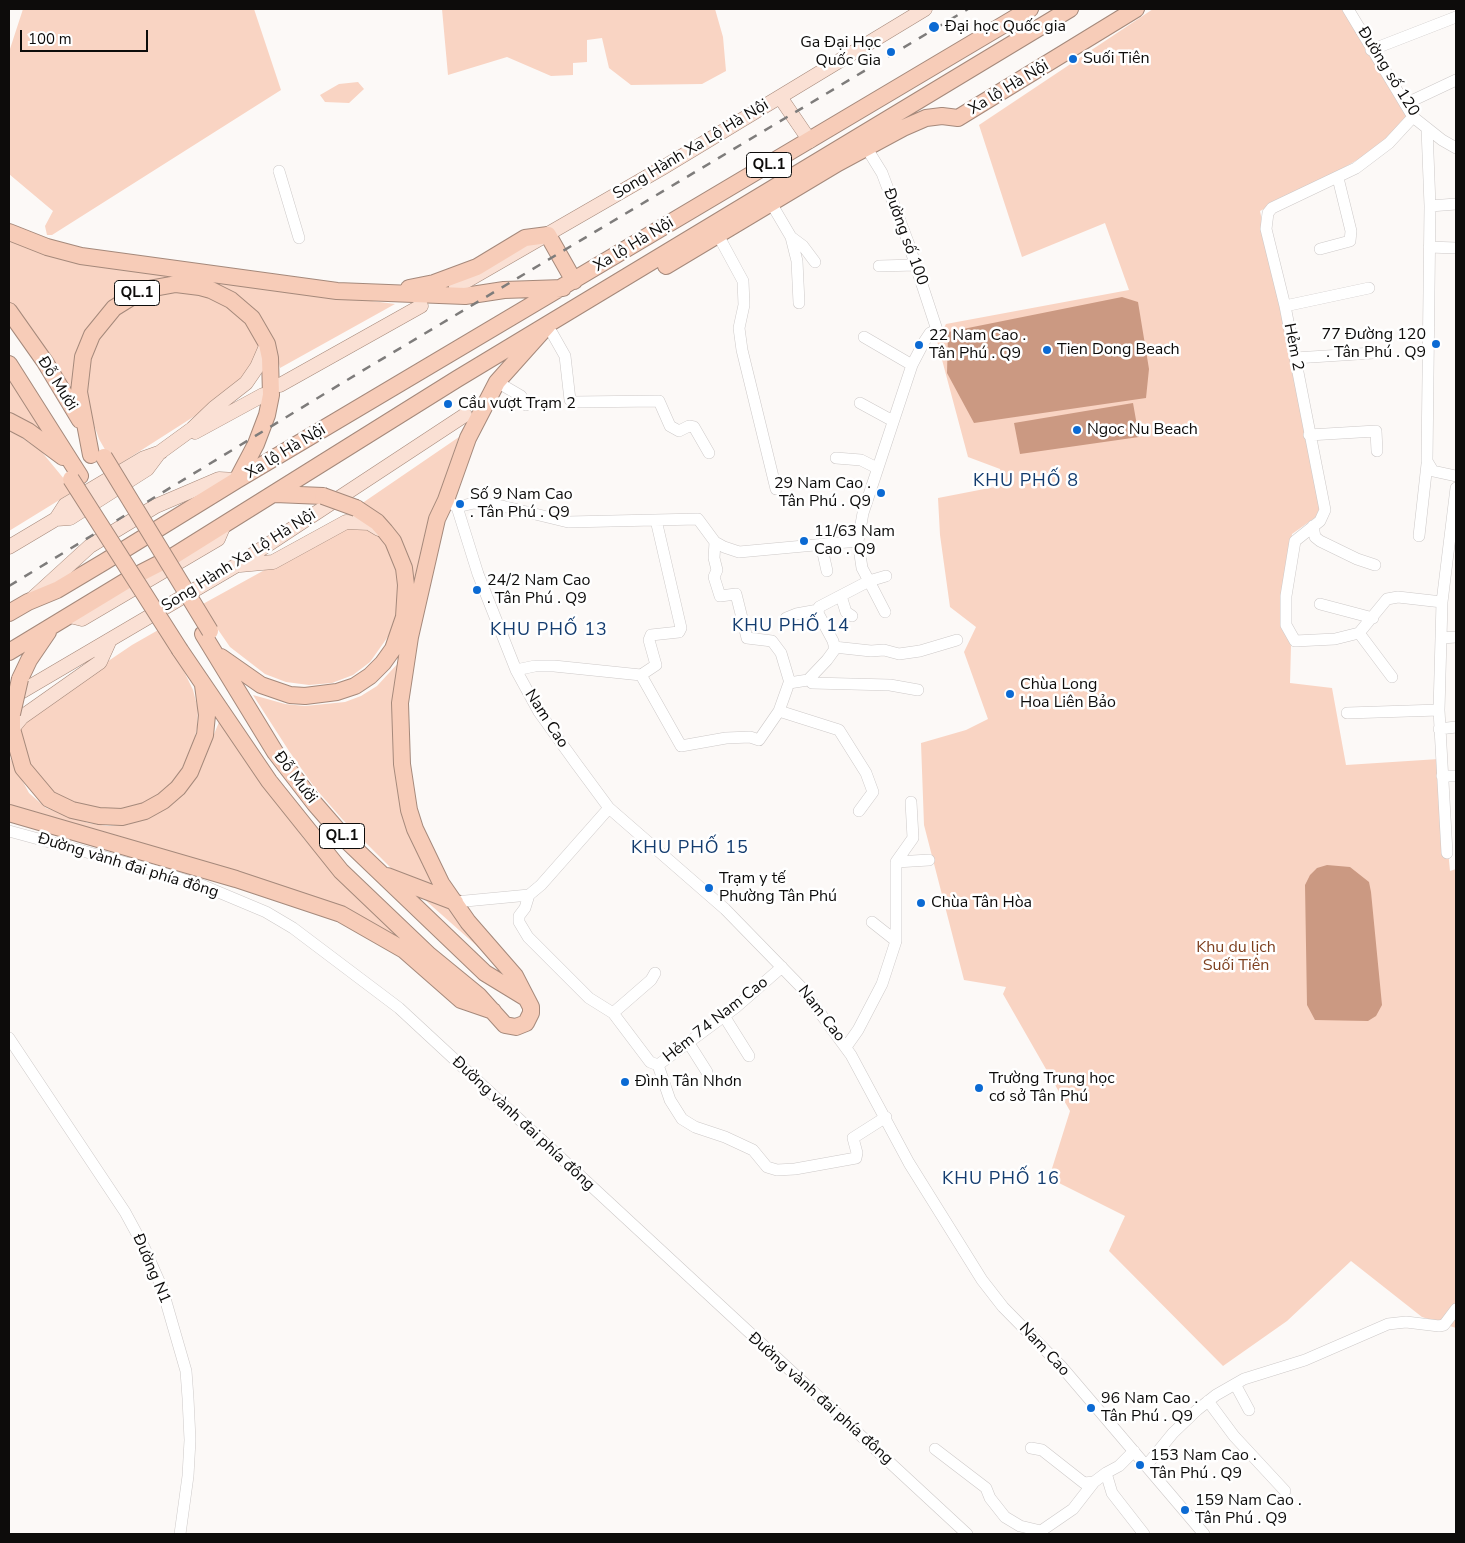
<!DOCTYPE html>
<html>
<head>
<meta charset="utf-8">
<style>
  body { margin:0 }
  #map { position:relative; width:1465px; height:1543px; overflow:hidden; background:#fcf9f7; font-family:"Nunito Sans",sans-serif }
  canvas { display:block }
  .frame { position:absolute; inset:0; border:10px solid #0d0c0b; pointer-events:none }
  .scale { position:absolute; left:20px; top:30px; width:128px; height:22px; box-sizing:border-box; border:2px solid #0d0c0b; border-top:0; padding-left:6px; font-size:15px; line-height:18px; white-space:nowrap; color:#0d0c0b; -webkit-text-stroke:4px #fff; paint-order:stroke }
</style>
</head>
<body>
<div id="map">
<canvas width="1465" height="1543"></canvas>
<div class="frame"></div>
<div class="scale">100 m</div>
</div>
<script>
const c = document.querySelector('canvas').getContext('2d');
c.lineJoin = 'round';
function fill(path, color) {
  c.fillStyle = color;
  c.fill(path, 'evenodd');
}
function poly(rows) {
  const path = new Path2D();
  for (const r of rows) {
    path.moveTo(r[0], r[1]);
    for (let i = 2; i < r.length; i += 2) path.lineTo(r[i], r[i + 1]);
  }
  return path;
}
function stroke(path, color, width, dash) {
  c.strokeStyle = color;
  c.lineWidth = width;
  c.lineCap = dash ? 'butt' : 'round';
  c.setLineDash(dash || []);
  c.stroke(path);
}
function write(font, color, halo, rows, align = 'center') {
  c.font = font + ' "Nunito Sans",sans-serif';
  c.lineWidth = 5;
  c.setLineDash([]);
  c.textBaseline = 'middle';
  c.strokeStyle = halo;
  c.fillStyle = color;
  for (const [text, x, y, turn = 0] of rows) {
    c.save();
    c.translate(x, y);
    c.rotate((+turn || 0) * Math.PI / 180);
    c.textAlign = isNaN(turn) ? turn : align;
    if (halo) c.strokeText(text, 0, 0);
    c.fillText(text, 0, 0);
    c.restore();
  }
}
fill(poly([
  [23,9,254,9,281,90,52,235,47,235,45,226,53,211,9,174,9,52],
  [442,9,715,9,723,37,726,71,702,84,631,85,609,68,602,38,587,40,587,62,573,63,573,75,551,76,507,57,448,75],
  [1153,9,1350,9,1411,112,1390,141,1338,171,1260,211,1323,512,1292,534,1283,627,1291,646,1290,683,1332,688,1346,765,1439,759,1450,871,1456,869,1456,1328,1422,1317,1351,1261,1287,1321,1223,1366,1109,1251,1125,1216,1049,1178,1070,1111,1003,994,1006,987,964,980,924,825,921,743,966,730,988,719,964,652,976,627,950,607,940,535,938,498,1005,485,1000,469,968,457,937,341,946,324,1129,290,1105,223,1022,257,979,125],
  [358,82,364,89,349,103,325,102,320,95,339,84],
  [9,237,302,292,395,304,280,368,275,348,209,285,108,305,73,400,9,302],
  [170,292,200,295,225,304,243,318,260,345,247,376,212,405,115,467,99,439,87,405,85,392,92,349,113,317,143,298],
  [9,377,49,441,9,416],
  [9,429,41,451,74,491,9,531],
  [459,437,436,506,416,597,413,581,361,504],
  [350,523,379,533,388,547,399,578,398,613,392,631,370,662,353,675,332,683,309,685,286,682,265,674,230,647,201,605],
  [160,629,179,661,193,690,198,709,197,728,192,749,181,770,168,787,153,799,135,808,115,812,76,805,59,797,46,786,27,759,19,726,24,718,132,645],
  [401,660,398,763,441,892,396,873,343,820,315,788,289,751,253,695,285,704,305,706,345,702,361,696,377,686],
  [219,722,304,839,336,875,416,951,356,915,310,895,9,807,9,756,29,793,46,808,88,823,107,826,126,825,142,820,201,766],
  [415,891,450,905,504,970]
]), '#f9d4c3');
fill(poly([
  [1122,297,1138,302,1149,369,1146,398,974,423,947,373,948,332],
  [1133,403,1139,437,1020,454,1014,423],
  [1327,865,1350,867,1369,882,1371,892,1382,1005,1376,1016,1368,1021,1315,1020,1307,1005,1305,885,1310,875,1317,868]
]), '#cb9982');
const minor = poly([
  [1348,9,1413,117,1442,140,1456,148],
  [1371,50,1456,17],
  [1405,104,1456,80],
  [1413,117,1389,143,1356,168,1272,208,1268,213,1266,229,1285,306,1325,510,1320,521,1295,541,1286,596,1286,625,1295,641,1335,639,1359,633,1387,599,1398,597,1442,602],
  [1427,128,1430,206,1427,461,1433,471,1456,476],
  [279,171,299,238],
  [771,203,791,237,797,261,799,303],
  [1430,206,1456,204],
  [718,235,743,281,744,305,739,328,742,350,776,489],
  [791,237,803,246,815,262],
  [1429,247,1456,248],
  [1320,249,1350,241,1351,231,1338,178],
  [879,266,916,265],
  [1285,306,1369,288],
  [552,333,565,356,570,400,573,402,659,401,670,426,679,431,689,426,694,427,709,453],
  [864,337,912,365],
  [1295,358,1373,353],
  [497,382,521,396,526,405],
  [860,403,893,421],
  [1309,435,1376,431,1377,451],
  [836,458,861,460,877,468],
  [446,500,457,507,478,574,516,670,539,712,575,762,609,808,725,909,801,987,851,1055,909,1163,982,1280,1003,1307,1061,1366,1119,1434,1204,1534],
  [457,507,474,503,502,506,568,522,698,519,715,542,724,547,739,552,858,541],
  [1313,526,1315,537,1320,541,1357,559,1375,565],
  [1419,536,1427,464],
  [715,542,714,558,717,570,714,577,720,596,736,594,747,638,772,641,781,653,790,683],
  [821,544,827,571],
  [841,596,846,612,852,616],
  [1320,604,1373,618],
  [885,612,869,581,886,576],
  [786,618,796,614,818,610],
  [1359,633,1392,677],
  [1441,638,1456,637],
  [834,647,871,651,884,650,899,654,920,651,957,640],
  [516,670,535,666,554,666,641,675,681,746,726,738,750,737,759,740,779,711,789,683,808,680,827,660,835,649,833,641,818,613,819,607,869,581,862,568,858,541,863,513,912,365,924,342,930,333,937,330,908,242,882,173,866,147],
  [641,675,656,665,649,640,651,635,679,632,681,628,656,520],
  [812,683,890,685,918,690],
  [779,711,839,730,866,773,873,792,859,811],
  [1347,713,1439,710],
  [1439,729,1456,727],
  [1442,776,1456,776],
  [9,831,156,871,204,886,266,912,293,928,399,1008,967,1534],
  [1447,853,1439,710,1442,602,1456,488],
  [896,862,913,838,911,802],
  [529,895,525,908,519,916,519,922,528,937,589,998,613,1013,650,1062,658,1065,735,1008,782,967],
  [455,902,529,895,541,885,609,808],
  [872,922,896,941],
  [613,1013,651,980,655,973],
  [724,1016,749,1056],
  [9,1038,125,1212,144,1247,162,1288,186,1371,188,1398,190,1440,188,1476,180,1534],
  [688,1042,707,1072],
  [846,1047,858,1030,882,984,896,941,896,862,929,860],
  [658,1065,670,1100,682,1119,695,1127,725,1137,753,1150,767,1167,777,1170,795,1169,856,1158,857,1153,853,1138,886,1117],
  [1235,1384,1249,1410],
  [1208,1401,1234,1436,1285,1491],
  [1031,1448,1042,1450,1084,1483,1094,1482],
  [935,1449,986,1488,990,1498,1005,1517,1020,1526,1041,1531,1073,1509,1094,1482,1106,1473],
  [1134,1451,1119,1466,1106,1473,1112,1493,1144,1534],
  [1146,1466,1173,1433,1197,1410,1216,1395,1244,1379,1305,1360,1388,1324,1406,1322,1439,1326,1444,1325,1456,1309]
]);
const major = poly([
  [780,97,810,141],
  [456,287,664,167,925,9],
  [280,385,421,306],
  [195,432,263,395],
  [56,519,65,505,144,458,161,452],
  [9,547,56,519,70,518,147,469,159,453,192,429,214,408,246,383,257,367,267,344],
  [240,565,273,562,346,522,369,523,379,529],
  [33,598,90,546,156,506,219,479,237,480],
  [70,616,82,619,218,539,224,525],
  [9,699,237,565,465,415],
  [12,729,22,717,100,662,109,642]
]);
const highway = poly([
  [9,232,47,247,81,256,337,291,465,296,504,290,563,288],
  [666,266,838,163,903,128,926,118,942,116,958,118,1136,9],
  [409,288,434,283,477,267,525,238,548,235,574,281],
  [9,311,45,362,80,420],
  [9,364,80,476],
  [9,421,28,431,63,457],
  [91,455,79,392,83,357,92,335,114,308,143,290,176,284,200,287,211,290,231,300,252,318,267,344,270,358,271,395,267,415,256,444,237,480],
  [275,494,323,496],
  [9,613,28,602,57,590,104,562,237,480,1030,9],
  [203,634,275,752,315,804,348,842,485,973,526,998],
  [180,650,269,781,341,871,429,955,479,996,505,1025,516,1027,526,1023,531,1013,531,1007,515,976,468,922,441,883,415,829,409,810,402,764,400,703,410,637,437,519,446,500,468,438,497,382,548,325],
  [9,652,131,578,172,557,457,379,1070,9],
  [221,657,261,685,290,695,305,696,337,692,355,686,370,676,383,663,393,649,404,617,406,585,404,568,393,541,385,531,377,522,356,508],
  [20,679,29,660,48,632],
  [12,714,12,729,23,768,49,799,72,810,99,816,122,817,145,811,163,801,178,788,190,772,205,735,207,715,203,685],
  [9,813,236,879,341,914,404,950,461,1000,493,1011],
  [387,876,455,902]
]);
stroke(minor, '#cdc9c8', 12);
stroke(major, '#a5897b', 15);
stroke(highway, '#a5897b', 18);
stroke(minor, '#fff', 11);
stroke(major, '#fae0d4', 14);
stroke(highway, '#f7ccb8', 16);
stroke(poly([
  [9,586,362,371,968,9]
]), '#7e7c7b', 2.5, [9, 9]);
const highwayBridge = poly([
  [104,457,210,631],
  [71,479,180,650],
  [323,496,356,508],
  [12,714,20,679]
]);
stroke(highwayBridge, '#a5897b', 18, []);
stroke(highwayBridge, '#f7ccb8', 16);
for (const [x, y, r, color] of [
  [934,27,6,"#0b6ad3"],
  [891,52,5,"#0b6ad3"],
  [1073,59,5,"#0b6ad3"],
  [1436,344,5,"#0b6ad3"],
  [919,345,5,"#0b6ad3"],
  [1047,350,5,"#0b6ad3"],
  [448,404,5,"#0b6ad3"],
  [1077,430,5,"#0b6ad3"],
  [881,493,5,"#0b6ad3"],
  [460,504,5,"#0b6ad3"],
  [804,541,5,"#0b6ad3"],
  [477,590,5,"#0b6ad3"],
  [1010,694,5,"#0b6ad3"],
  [709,888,5,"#0b6ad3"],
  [921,903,5,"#0b6ad3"],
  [625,1082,5,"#0b6ad3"],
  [979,1088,5,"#0b6ad3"],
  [1091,1408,5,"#0b6ad3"],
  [1140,1465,5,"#0b6ad3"],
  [1185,1510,5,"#0b6ad3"]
]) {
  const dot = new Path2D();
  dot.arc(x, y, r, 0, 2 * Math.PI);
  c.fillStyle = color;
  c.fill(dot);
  stroke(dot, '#fff', 2);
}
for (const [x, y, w] of [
  [769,165,45],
  [137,293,45],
  [342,836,45]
]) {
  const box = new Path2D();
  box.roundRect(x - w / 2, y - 12.5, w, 25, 4);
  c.fillStyle = '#fff';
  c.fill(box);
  stroke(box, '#0d0c0b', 1);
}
write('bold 15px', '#0d0c0b', null, [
  ["QL.1",769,165],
  ["QL.1",137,293],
  ["QL.1",342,836]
]);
write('16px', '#0d0c0b', '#fff', [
  ["Đại học Quốc gia",945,27],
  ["Ga Đại Học",881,43,"right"],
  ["Quốc Gia",881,61,"right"],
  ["Suối Tiên",1083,59],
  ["77 Đường 120",1426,335,"right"],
  [". Tân Phú . Q9",1426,353,"right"],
  ["22 Nam Cao .",929,336],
  ["Tân Phú . Q9",929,354],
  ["Tien Dong Beach",1057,350],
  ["Cầu vượt Trạm 2",458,404],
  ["Ngoc Nu Beach",1087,430],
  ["29 Nam Cao .",871,484,"right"],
  ["Tân Phú . Q9",871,502,"right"],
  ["Số 9 Nam Cao",470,495],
  [". Tân Phú . Q9",470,513],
  ["11/63 Nam",814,532],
  ["Cao . Q9",814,550],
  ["24/2 Nam Cao",487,581],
  [". Tân Phú . Q9",487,599],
  ["Chùa Long",1020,685],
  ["Hoa Liên Bảo",1020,703],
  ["Trạm y tế",719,879],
  ["Phường Tân Phú",719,897],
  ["Chùa Tân Hòa",931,903],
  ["Trường Trung học",989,1079],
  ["cơ sở Tân Phú",989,1097],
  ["Đình Tân Nhơn",635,1082],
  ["96 Nam Cao .",1101,1399],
  ["Tân Phú . Q9",1101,1417],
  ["153 Nam Cao .",1150,1456],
  ["Tân Phú . Q9",1150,1474],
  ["159 Nam Cao .",1195,1501],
  ["Tân Phú . Q9",1195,1519]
], 'left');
write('16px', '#0d0c0b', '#fff', [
  ["Đường số 120",1388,72,58],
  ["Xa lộ Hà Nội",1009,88,-31],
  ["Song Hành Xa Lộ Hà Nội",691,150,-31],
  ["Đường số 100",905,237,70],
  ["Xa lộ Hà Nội",634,245,-31],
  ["Hẻm 2",1293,347,79],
  ["Đỗ Mười",57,384,58],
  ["Xa lộ Hà Nội",286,452,-31],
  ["Song Hành Xa Lộ Hà Nội",239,561,-32],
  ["Nam Cao",546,719,57],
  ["Đỗ Mười",295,778,53],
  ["Đường vành đai phía đông",128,866,17],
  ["Nam Cao",821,1014,52],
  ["Hẻm 74 Nam Cao",716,1020,-38],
  ["Đường vành đai phía đông",523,1124,43],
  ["Đường N1",151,1269,67],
  ["Nam Cao",1044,1350,47],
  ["Đường vành đai phía đông",820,1399,42]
]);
write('16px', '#7d3f1e', '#fff', [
  ["Khu du lịch",1236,948],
  ["Suối Tiên",1236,966]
]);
c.letterSpacing = '1px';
write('18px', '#133c6f', '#fff', [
  ["KHU PHỐ 8",1026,482],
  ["KHU PHỐ 14",791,627],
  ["KHU PHỐ 13",549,631],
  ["KHU PHỐ 15",690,849],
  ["KHU PHỐ 16",1001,1180]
]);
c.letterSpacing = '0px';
</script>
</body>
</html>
